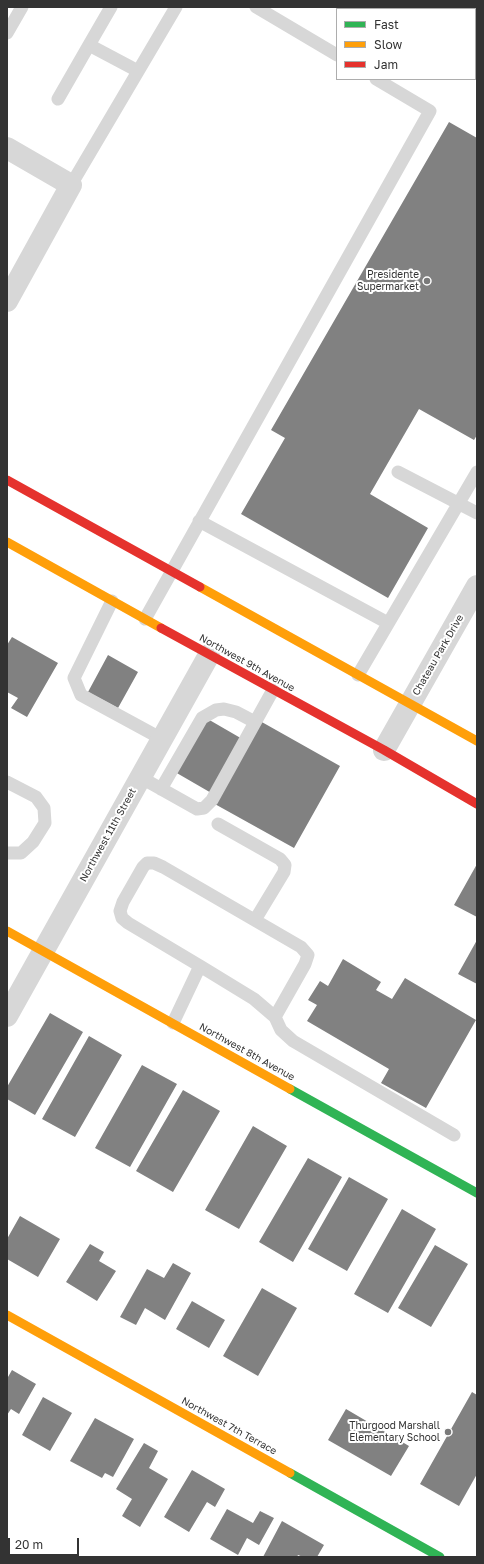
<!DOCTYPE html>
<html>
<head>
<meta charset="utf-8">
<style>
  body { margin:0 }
  #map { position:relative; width:484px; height:1564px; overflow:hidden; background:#fff; font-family:"Golos Text",sans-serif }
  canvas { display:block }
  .frame { position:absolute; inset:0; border:8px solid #333; pointer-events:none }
  .legend { position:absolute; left:336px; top:8px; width:140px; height:72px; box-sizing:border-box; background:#fff; border:1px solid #adadad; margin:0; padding:5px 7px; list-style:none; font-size:12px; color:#333 }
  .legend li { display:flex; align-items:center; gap:8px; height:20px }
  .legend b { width:20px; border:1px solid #adadad }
  .scale { position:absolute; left:8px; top:1538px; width:71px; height:18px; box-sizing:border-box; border:2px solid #333; border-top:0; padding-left:5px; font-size:12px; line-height:14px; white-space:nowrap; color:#333; -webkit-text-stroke:3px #fff; paint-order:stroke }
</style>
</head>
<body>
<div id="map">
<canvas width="484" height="1564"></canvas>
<div class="frame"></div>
<ul class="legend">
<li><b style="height:5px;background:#30b455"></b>Fast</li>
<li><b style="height:5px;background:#ff9f0a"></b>Slow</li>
<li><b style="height:5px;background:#e5322d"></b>Jam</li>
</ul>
<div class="scale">20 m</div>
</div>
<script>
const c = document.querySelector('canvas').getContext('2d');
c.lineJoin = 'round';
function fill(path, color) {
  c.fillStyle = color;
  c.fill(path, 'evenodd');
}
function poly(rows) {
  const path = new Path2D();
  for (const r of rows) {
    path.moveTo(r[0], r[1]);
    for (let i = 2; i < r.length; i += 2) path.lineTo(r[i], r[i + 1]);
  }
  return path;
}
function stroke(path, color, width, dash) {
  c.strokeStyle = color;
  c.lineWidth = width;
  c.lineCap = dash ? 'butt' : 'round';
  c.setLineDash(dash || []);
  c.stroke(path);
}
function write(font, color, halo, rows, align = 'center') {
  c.font = font + ' "Golos Text",sans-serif';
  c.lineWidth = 4;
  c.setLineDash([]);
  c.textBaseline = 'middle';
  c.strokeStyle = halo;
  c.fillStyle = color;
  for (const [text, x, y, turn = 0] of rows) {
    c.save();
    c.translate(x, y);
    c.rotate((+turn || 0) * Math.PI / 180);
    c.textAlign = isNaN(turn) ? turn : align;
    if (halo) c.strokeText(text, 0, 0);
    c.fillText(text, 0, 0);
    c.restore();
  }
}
fill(poly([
  [350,7,442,7,446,9,354,9],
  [474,7,477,7,477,69,475,72,475,9,473,9],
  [449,122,477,138,477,435,474,440,419,409,370,494,428,528,388,598,241,514,285,438,271,430],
  [12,637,58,663,27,717,11,708,18,698,7,692,7,645],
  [108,655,138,672,118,708,88,692],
  [206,718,244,740,213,794,175,772],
  [260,721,340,766,294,848,213,803],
  [477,864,477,917,454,905],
  [477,940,477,984,458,974],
  [343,959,381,982,376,990,392,999,405,978,476,1020,426,1108,381,1083,389,1069,307,1021,317,1005,308,1000,320,981,328,986],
  [50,1013,83,1032,35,1115,7,1099,7,1087],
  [89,1036,122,1055,75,1137,42,1119],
  [142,1065,177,1084,130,1167,95,1148],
  [183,1090,220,1111,173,1192,136,1171],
  [253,1126,287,1146,239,1229,205,1210],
  [308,1158,342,1177,293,1262,259,1242],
  [349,1177,388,1199,347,1271,308,1249],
  [402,1209,436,1229,388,1313,354,1294],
  [20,1216,60,1239,38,1277,7,1259,7,1239],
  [90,1244,104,1252,99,1261,116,1271,97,1301,66,1282],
  [435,1245,468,1264,431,1327,398,1308],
  [173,1263,191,1273,165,1320,145,1308,136,1325,120,1317,147,1269,164,1278],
  [262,1288,297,1308,258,1376,223,1356],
  [192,1301,225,1320,209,1348,176,1329],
  [12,1370,36,1384,19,1414,11,1409,7,1415,7,1377,8,1377],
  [472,1392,477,1395,477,1474,459,1506,420,1484],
  [43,1397,72,1413,50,1451,22,1435],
  [346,1409,409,1446,391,1476,328,1440],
  [95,1418,134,1439,113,1477,105,1473,102,1478,70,1461],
  [144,1443,158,1451,149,1468,168,1479,140,1527,122,1516,132,1499,116,1489],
  [192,1470,225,1489,215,1507,207,1502,189,1532,164,1517],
  [227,1509,253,1523,260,1511,274,1518,259,1545,247,1538,238,1555,210,1539],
  [282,1521,324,1545,317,1557,303,1557,298,1555,297,1557,263,1557]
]), '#818181');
stroke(poly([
  [111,7,89,45,138,71],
  [256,7,337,55],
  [7,33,22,7],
  [58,99,89,45],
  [71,185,176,7],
  [398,472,477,513],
  [199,521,388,623],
  [112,601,74,678,81,695,162,739],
  [145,619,430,111,376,79],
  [358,675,477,472],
  [140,777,197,809,204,808,212,800,273,690],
  [7,782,36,797,44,808,45,823,33,842,21,853,7,853],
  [161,789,202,718,216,710,224,709,236,712,255,722],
  [218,824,280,859,285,865,284,872,255,920],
  [200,966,128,923,122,918,120,911,123,902,143,867,147,863,154,863,163,867,301,947,308,955,305,964,275,1017],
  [173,1023,200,966,254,999,275,1017,281,1030,293,1041,454,1135]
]), '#d7d7d7', 13);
stroke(poly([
  [7,148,71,185,7,301],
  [384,750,477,586],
  [7,1016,209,655]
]), '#d7d7d7', 22);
stroke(poly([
  [290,1089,477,1193],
  [290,1473,440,1557]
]), '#30b455', 9);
stroke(poly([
  [7,542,161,628],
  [200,587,477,741],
  [7,931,290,1089],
  [7,1315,290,1473]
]), '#ff9f0a', 9);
stroke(poly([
  [7,480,200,587],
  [161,628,384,750,477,804]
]), '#e5322d', 9);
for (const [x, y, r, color] of [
  [427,281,4,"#7a7a7a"],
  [448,1432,4,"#7a7a7a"]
]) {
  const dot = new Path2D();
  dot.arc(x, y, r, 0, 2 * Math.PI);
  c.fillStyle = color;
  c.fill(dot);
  stroke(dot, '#fff', 1.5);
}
write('10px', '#333', '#fff', [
  ["Presidente",419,275],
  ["Supermarket",419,287],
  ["Thurgood Marshall",440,1426],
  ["Elementary School",440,1438]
], 'right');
write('10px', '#333', '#fff', [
  ["Chateau Park Drive",438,655,-60],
  ["Northwest 9th Avenue",247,663,29],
  ["Northwest 11th Street",108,835,-61],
  ["Northwest 8th Avenue",247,1052,29],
  ["Northwest 7th Terrace",229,1426,29]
]);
</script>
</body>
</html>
